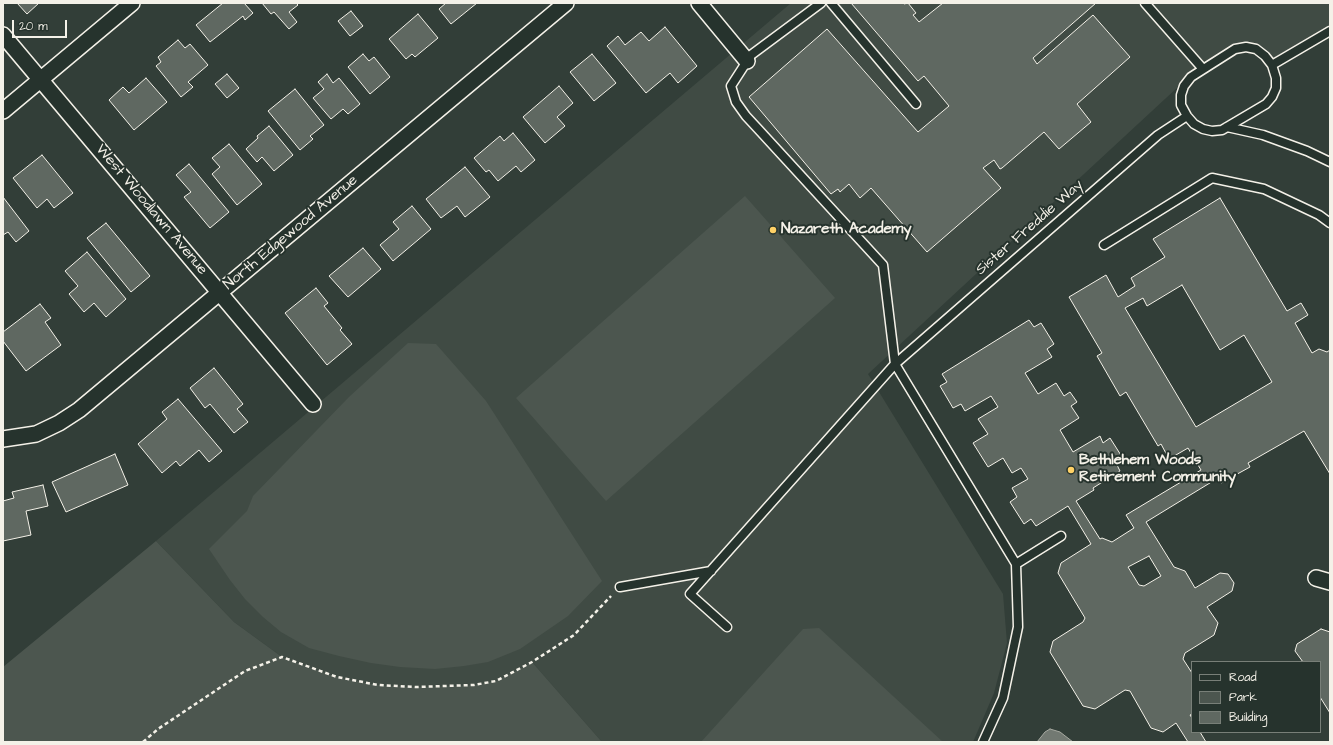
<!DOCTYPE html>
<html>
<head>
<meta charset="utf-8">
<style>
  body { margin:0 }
  #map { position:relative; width:1333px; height:745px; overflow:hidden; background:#323e38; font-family:"Architects Daughter",sans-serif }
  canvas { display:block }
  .frame { position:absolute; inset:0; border:4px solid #f4f1e8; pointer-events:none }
  .legend { position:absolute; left:1191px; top:661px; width:130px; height:72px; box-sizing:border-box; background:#26332d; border:1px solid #787f78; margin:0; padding:5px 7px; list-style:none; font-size:12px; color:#f4f1e8 }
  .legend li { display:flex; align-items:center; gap:8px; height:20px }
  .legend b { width:20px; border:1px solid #787f78 }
  .scale { position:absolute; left:12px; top:20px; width:55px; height:18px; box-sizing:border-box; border:2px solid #f4f1e8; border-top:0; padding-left:5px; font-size:12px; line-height:14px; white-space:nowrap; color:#f4f1e8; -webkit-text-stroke:3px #26332d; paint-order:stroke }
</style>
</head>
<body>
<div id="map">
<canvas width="1333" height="745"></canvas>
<div class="frame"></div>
<ul class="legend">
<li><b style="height:5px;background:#26332d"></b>Road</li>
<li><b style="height:11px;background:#4c564f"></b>Park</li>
<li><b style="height:11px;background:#5f6861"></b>Building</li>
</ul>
<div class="scale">20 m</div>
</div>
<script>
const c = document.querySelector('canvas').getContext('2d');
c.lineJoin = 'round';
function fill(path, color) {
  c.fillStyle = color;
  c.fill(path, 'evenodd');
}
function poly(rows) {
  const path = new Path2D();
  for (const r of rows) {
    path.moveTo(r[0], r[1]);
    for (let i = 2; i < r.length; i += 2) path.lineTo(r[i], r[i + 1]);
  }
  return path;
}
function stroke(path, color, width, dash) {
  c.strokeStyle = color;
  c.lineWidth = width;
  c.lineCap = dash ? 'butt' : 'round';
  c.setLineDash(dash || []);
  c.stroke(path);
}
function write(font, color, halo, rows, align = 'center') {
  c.font = font + ' "Architects Daughter",sans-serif';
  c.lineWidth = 4;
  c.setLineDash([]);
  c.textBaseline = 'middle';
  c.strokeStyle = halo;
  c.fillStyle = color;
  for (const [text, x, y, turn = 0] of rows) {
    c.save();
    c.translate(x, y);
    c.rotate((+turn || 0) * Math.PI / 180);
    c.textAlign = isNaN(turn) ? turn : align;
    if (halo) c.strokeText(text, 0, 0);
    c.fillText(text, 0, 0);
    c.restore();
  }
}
fill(poly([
  [791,3,1330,3,1330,25,1272,59,1265,50,1256,45,1246,43,1234,46,1186,75,1179,86,868,374,1003,594,1007,643,994,693,973,742,602,742,532,662,496,681,474,685,416,687,378,685,337,677,282,657,234,622,156,541]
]), '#404b44');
fill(poly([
  [745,196,835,298,606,501,516,398],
  [408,343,436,344,486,401,602,581,568,616,520,649,488,662,464,666,435,669,400,667,371,663,339,656,309,648,281,632,263,617,245,599,230,580,209,549,247,511,253,496,349,397],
  [156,541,234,622,282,657,337,677,378,685,416,687,474,685,496,681,532,662,602,742,3,742,3,667],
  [819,628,943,742,701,742,803,629]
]), '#4c564f');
const water = poly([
  [1050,729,1060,732,1073,742,1037,742,1045,732,1050,729]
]);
fill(water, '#727972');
stroke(water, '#a6a9a1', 1);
const building = poly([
  [17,3,39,3,27,14,17,3],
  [223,3,244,3,253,13,245,20,243,16,210,42,196,25,223,3],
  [262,3,296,3,298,5,289,12,297,22,289,29,274,12,271,14,262,3],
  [446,3,477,3,451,24,439,9,446,3],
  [851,3,903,3,904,4,908,3,916,13,913,15,919,22,943,3,1096,3,1033,58,1037,64,1093,15,1130,57,1077,104,1091,122,1059,149,1044,132,1002,168,1000,169,994,160,983,168,1001,188,927,252,871,188,860,198,849,184,840,192,838,189,831,194,749,97,827,29,918,132,949,106,924,76,918,81,851,3],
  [351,11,363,26,350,36,338,21,351,11],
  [418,14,438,38,415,57,412,54,406,59,389,39,418,14],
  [665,27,697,66,678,83,670,73,646,93,607,46,618,36,625,45,641,32,649,41,665,27],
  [178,40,185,48,190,44,208,65,188,82,193,87,181,97,156,66,161,62,158,57,178,40],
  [363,54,369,61,374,57,390,77,370,94,348,67,363,54],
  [592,54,616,83,594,101,570,72,592,54],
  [227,74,239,88,227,98,215,84,227,74],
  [327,74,333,83,339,78,360,104,348,114,343,109,331,119,313,98,324,89,318,82,327,74],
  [146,78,167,102,134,130,109,100,123,87,129,93,146,78],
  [559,86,573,103,557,117,565,126,545,143,523,117,559,86],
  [295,89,324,125,310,136,313,139,300,150,268,111,295,89],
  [269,126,293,155,274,171,262,157,257,162,246,149,258,138,257,136,269,126],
  [513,133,535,160,521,172,516,166,498,181,489,170,486,172,474,158,500,136,504,141,513,133],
  [229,144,262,184,237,205,212,174,220,167,212,158,229,144],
  [42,155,73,193,54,208,47,199,37,208,13,178,42,155],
  [189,164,229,212,210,228,184,197,191,192,176,175,189,164],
  [465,167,490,197,465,217,457,206,441,218,426,199,465,167],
  [3,197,29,231,16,242,8,232,3,235,3,197],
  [1220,198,1287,311,1301,303,1308,315,1295,323,1312,353,1319,349,1327,352,1330,350,1330,474,1304,431,1248,463,1250,467,1221,483,1218,478,1146,522,1174,567,1185,571,1195,588,1220,573,1228,574,1234,583,1232,591,1207,607,1218,623,1214,635,1185,653,1183,659,1192,673,1192,714,1190,715,1192,718,1192,732,1200,732,1206,742,1188,742,1176,723,1163,732,1151,728,1130,691,1125,690,1095,709,1083,706,1050,652,1053,641,1083,622,1085,618,1058,573,1061,563,1091,544,1068,506,1036,526,1031,519,1024,524,1010,502,1017,497,1012,488,1028,479,1021,468,1012,473,1003,458,988,467,973,443,988,434,978,419,998,407,991,396,965,411,961,404,953,408,940,386,947,382,942,374,1029,320,1034,327,1041,323,1054,344,1047,349,1052,357,1025,373,1038,394,1056,383,1064,396,1070,392,1077,402,1071,406,1079,418,1060,430,1073,452,1100,436,1103,443,1110,438,1124,460,1117,465,1120,471,1093,488,1094,490,1076,501,1100,539,1102,538,1112,542,1134,528,1126,515,1201,470,1188,448,1169,459,1161,444,1158,446,1126,392,1120,396,1097,356,1102,353,1069,297,1106,275,1118,297,1135,286,1131,278,1165,257,1153,239,1220,198],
  [1182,285,1220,350,1244,335,1272,382,1196,427,1125,308,1143,298,1147,306,1182,285],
  [1149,556,1161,576,1144,586,1139,585,1128,567,1149,556],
  [412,206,431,229,393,261,380,245,399,229,393,222,412,206],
  [106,223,150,276,131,292,87,238,106,223],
  [363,248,381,269,348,297,329,276,363,248],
  [87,252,126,299,106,317,94,303,84,312,69,294,78,286,65,271,87,252],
  [316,288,328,303,324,306,342,328,340,330,352,344,327,365,285,313,316,288],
  [40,304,51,318,45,322,61,345,26,371,3,341,3,332,40,304],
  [214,368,243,404,237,409,248,422,234,433,210,404,205,408,190,388,214,368],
  [178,399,222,451,209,462,199,450,180,466,176,461,162,473,138,444,167,419,162,412,178,399],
  [115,454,128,485,66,512,52,482,115,454],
  [43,485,48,506,26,511,31,535,3,541,3,501,14,498,12,492,43,485],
  [1321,629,1330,632,1330,713,1320,697,1320,662,1303,662,1295,651,1297,644,1321,629]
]);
fill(building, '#5f6861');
stroke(building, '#f4f1e8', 1);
const service = poly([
  [821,3,751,55,731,86,736,102,746,116,759,130,883,265,895,364,1016,564,1061,536],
  [831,3,916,104],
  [1145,3,1203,69],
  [1246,47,1256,49,1265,56,1272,65,1276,78,1276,88,1272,97,1266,104,1222,130,1212,131,1203,129,1194,124,1187,116,1181,105,1181,95,1184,86,1191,77,1235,49,1246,47],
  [1272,65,1330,31],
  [1227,127,1263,135,1307,151,1330,162],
  [1104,245,1212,178,1264,189,1319,215,1330,223],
  [620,587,711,571],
  [727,627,690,594,895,364,1158,135,1187,116],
  [983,742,1003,698,1018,627,1016,564]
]);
const minor = poly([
  [699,3,747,61],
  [3,35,313,404],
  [3,111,132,3],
  [3,439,36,434,59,423,79,410,566,3],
  [1316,578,1330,582]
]);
stroke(service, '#f4f1e8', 11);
stroke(minor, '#f4f1e8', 18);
stroke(poly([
  [143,742,158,729,245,671,282,657,337,677,378,685,416,687,474,685,496,681,532,662,574,635,611,596]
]), '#f4f1e8', 2.5, [4, 3]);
stroke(service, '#26332d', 8);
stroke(minor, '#26332d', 15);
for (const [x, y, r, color] of [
  [773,230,4,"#ffd166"],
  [1071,470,4,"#ffd166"]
]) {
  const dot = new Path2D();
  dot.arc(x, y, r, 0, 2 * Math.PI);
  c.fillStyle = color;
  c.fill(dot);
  stroke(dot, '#26332d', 1.5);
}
write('15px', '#f4f1e8', '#26332d', [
  ["West Woodlawn Avenue",151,210,50],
  ["Sister Freddie Way",1030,228,-41],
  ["North Edgewood Avenue",291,233,-40]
]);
write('bold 15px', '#f4f1e8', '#26332d', [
  ["Nazareth Academy",781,230],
  ["Bethlehem Woods",1079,461],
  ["Retirement Community",1079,478]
], 'left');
</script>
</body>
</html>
